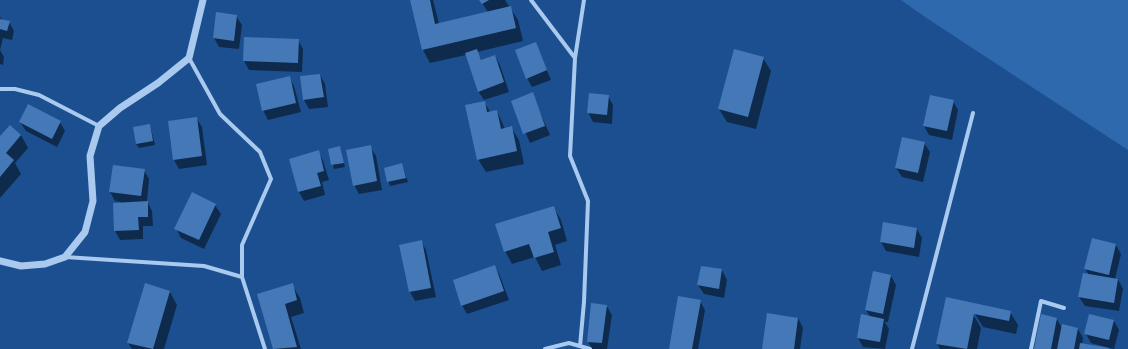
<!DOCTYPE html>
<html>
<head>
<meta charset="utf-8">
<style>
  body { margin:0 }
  canvas { display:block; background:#1b4f8f }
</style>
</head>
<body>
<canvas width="1128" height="349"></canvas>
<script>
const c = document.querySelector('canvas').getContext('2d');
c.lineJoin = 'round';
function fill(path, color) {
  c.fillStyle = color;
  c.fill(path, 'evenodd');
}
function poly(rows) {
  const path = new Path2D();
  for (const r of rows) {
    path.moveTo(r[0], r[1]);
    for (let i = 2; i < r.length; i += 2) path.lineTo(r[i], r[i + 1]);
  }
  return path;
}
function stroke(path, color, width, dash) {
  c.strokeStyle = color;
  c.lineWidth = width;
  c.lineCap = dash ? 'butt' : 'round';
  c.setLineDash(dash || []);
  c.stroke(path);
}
fill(poly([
  [901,0,1128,0,1128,150,925,17]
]), '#2e69ad');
fill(poly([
  [411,0,433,0,439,24,488,12,480,0,505,0,518,20,523,41,477,52,482,61,495,56,500,65,509,92,484,100,478,91,466,55,430,63,423,50],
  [236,16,242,25,239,49,219,47,214,38],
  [0,17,3,20,9,22,14,31,12,40,3,38,0,50,4,57,3,65,0,64],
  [298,40,303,49,302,72,249,70,244,61],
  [535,43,551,80,532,87,527,78],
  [763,58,771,71,756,129,727,122,719,109],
  [320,75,325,84,328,107,309,109,304,100,301,77],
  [289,77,294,86,301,112,268,120,263,110],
  [532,94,550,135,530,143,512,101],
  [608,96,613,105,612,124,593,122,588,112],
  [953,101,958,110,952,140,929,135,924,126],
  [484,102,491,113,497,111,505,129,511,127,519,140,524,164,486,172,478,159],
  [196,118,202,127,207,165,179,169,174,160],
  [20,122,60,122,65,131,57,147,26,131],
  [150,125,155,145,139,148,136,144],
  [21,135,28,148,15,163,21,174,0,198,0,138],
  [924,143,930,152,923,182,902,177,896,168],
  [340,147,345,167,334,169,329,150],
  [370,147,376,156,382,190,359,194,354,185],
  [318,151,323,161,329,180,322,182,325,195,304,201,299,192,290,159],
  [402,165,408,182,390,186,385,169],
  [144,170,149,179,147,201,152,211,153,226,143,226,143,239,120,240,115,231,121,202,115,201,110,192],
  [215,205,221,214,204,249,181,238,176,228],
  [553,207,561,220,567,241,555,245,561,265,542,271,535,257,512,264,505,251],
  [917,229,922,238,919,257,886,251,881,242],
  [421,241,426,250,436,297,415,301,410,292,401,246],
  [1116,245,1121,254,1115,279,1118,279,1123,289,1119,311,1085,306,1079,297,1089,275,1085,269],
  [495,266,500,276,509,300,467,314,462,305],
  [702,267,722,270,727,280,724,298,704,294,698,285],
  [891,276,896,285,888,322,885,322,889,329,885,349,863,347,858,338,870,317,866,310],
  [292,285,300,298,304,313,291,317,301,349,274,349,258,294],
  [170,292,177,305,164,349,132,349,128,343],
  [947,299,1010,312,1018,325,1016,334,983,327,975,314,973,314,981,328,977,349,940,349,937,344],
  [700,301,705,310,698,349,670,349],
  [606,305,612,315,607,349,592,349,588,342],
  [798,318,803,328,800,349,763,349],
  [1057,319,1062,328,1078,329,1083,338,1082,344,1107,349,1035,349],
  [1114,321,1119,330,1114,349,1091,343,1086,334]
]), '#0007');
fill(poly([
  [410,0,430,0,435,24,511,6,516,28,422,50],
  [479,0,489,0,482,4],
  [216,12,237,15,234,41,213,38],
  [0,19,10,21,7,31,0,29],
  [244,37,299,39,298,63,243,61],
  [536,42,547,70,526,79,515,50],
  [477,49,481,60,495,55,504,82,478,92,465,53],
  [734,49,764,57,748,117,718,109],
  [320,74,324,97,303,100,300,76],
  [290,76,296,103,262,111,256,84],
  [533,92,545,126,523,134,511,101],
  [589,93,609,95,607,115,587,113],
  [930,95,954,100,947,131,923,126],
  [485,101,487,112,497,110,501,129,512,126,517,151,477,160,465,105],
  [28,104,61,121,52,139,19,122],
  [197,117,202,156,173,160,168,121],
  [150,124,153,141,136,144,133,127],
  [10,125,21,135,6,153,14,160,0,177,0,136],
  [902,137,925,142,918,173,895,168],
  [371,145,377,181,353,186,346,150],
  [340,146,344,163,331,165,328,149],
  [319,150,324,171,317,173,321,186,298,192,289,159],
  [402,163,406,178,387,182,384,168],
  [113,165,145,169,141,196,109,192],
  [192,192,216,204,199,240,174,229],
  [148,201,148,217,138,217,139,230,114,231,113,203],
  [554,206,561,228,548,232,554,252,534,258,529,244,504,252,495,224],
  [883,222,917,228,914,248,880,242],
  [1092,238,1116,244,1109,275,1084,269],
  [422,240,431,288,409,292,399,245],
  [495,265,504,291,461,306,453,280],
  [701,266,722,269,719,289,697,285],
  [873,271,891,275,883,314,865,310],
  [1083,273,1118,279,1114,303,1078,297],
  [145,283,170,291,153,349,127,343],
  [293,283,297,300,285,304,297,347,273,349,257,294],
  [678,296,701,300,692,349,669,349],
  [946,297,1011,311,1009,321,974,314,967,349,936,344],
  [591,303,607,305,602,343,587,342],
  [767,313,798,318,794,349,762,349],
  [861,314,884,319,880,342,857,338],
  [1041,314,1057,318,1051,349,1034,349],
  [1089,314,1114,320,1109,340,1084,334],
  [1062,324,1078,328,1074,349,1057,349],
  [1080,343,1109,348,1109,349,1079,349]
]), '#4478b7');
stroke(poly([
  [531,0,575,58,570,156,588,201,584,302,580,346],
  [189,58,220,114,260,152,271,179,242,245,242,277,265,349],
  [575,58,584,0],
  [0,89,15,89,39,95,99,126],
  [65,257,204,266,242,277],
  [545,349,569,343,590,349],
  [912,349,973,113],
  [1031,349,1041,301,1064,308]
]), '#a9c9ee', 4);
stroke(poly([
  [0,261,21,266,45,264,65,257,85,232,93,201,90,156,99,126,120,108,158,83,189,58,203,0]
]), '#a9c9ee', 7);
</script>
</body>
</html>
